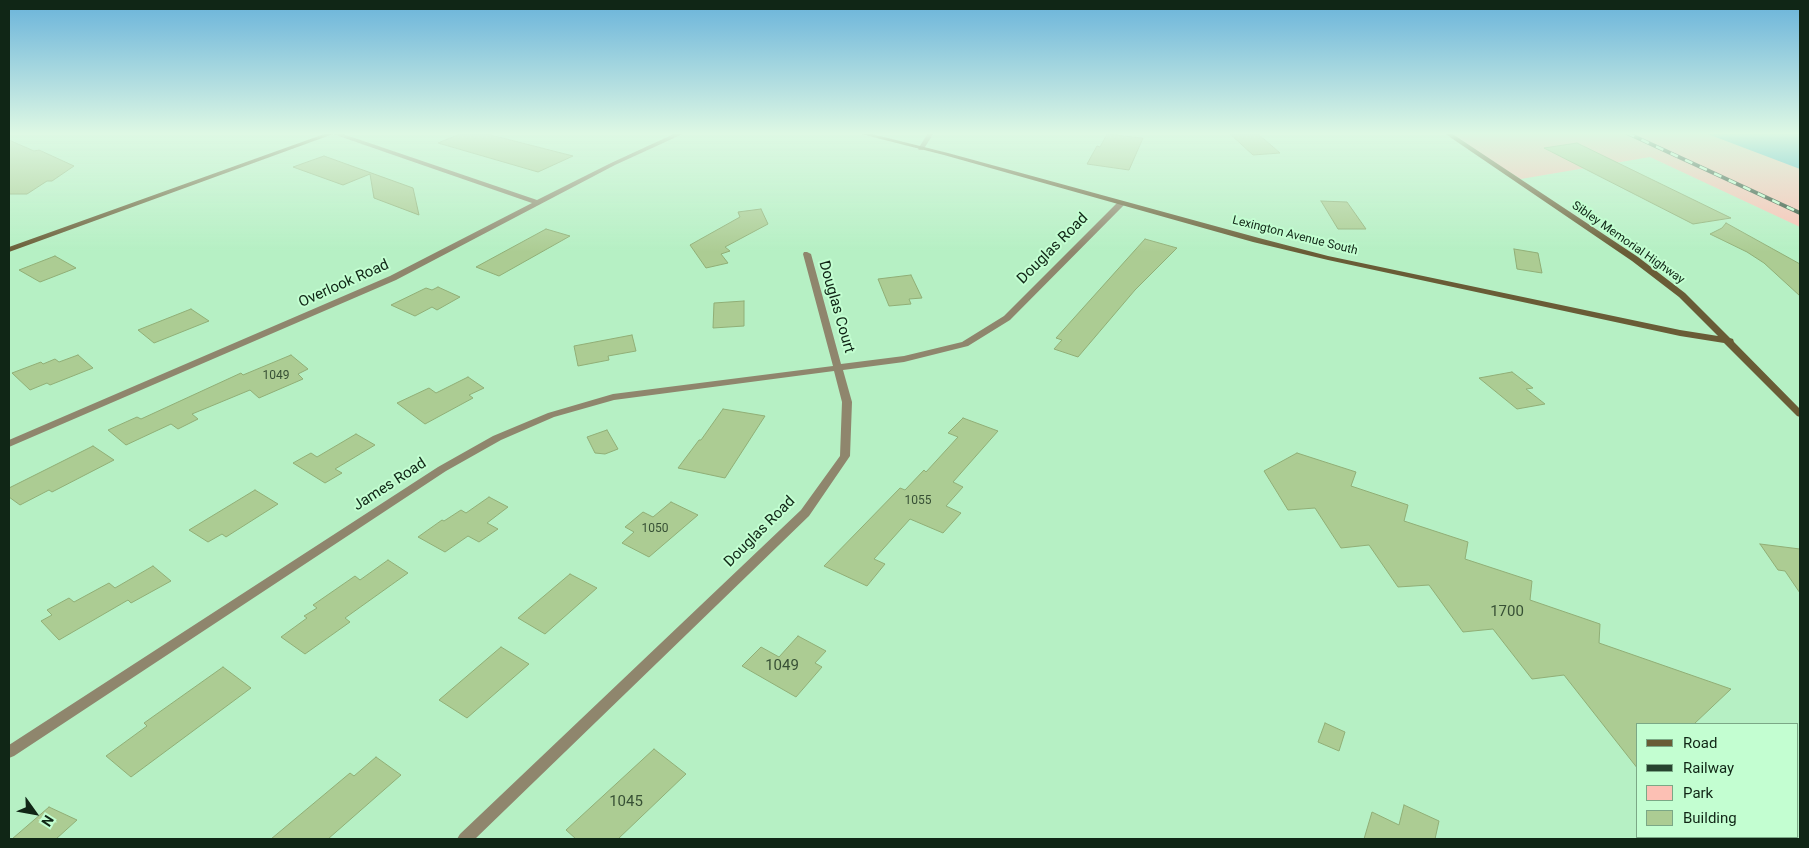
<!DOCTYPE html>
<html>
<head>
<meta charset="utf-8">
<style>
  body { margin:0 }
  #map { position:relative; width:1809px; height:848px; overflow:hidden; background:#b6f0c4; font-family:Roboto,sans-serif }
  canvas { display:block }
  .frame { position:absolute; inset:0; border:10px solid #102616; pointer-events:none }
  .legend { position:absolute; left:1636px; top:723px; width:162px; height:115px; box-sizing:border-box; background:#c3fed1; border:1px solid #7ba886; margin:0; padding:6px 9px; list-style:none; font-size:15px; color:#102616 }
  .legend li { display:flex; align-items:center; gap:10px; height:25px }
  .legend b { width:25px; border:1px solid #7ba886 }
  .north { position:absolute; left:10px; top:788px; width:50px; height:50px; -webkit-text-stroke:4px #c3fed1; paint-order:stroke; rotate:122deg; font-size:14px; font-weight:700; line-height:20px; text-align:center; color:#102616 }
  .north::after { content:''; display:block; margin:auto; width:18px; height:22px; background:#102616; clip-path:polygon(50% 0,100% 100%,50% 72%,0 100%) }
</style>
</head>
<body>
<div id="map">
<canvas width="1809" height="848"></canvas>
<div class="frame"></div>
<ul class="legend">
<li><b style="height:6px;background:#695c36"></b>Road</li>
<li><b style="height:6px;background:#27432f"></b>Railway</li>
<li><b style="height:14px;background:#fcc0b4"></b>Park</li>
<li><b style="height:14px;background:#accc93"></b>Building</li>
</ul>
<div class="north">N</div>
</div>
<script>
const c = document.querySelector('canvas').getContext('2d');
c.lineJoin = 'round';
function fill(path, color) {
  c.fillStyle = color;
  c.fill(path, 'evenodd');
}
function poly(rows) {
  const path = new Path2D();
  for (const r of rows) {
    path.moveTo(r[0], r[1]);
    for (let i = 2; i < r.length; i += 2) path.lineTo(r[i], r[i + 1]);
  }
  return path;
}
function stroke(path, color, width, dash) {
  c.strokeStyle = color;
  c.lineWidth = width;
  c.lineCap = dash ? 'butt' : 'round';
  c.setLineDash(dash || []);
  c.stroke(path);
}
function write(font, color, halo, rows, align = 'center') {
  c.font = font + ' Roboto,sans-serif';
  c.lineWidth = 4;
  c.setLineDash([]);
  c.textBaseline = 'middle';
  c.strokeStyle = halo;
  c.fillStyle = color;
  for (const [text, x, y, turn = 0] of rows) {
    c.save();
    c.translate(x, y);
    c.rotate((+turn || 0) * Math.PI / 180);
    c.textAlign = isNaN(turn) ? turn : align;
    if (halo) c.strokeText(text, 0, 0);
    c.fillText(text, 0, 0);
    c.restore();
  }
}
fill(poly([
  [1445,133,1800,133,1800,227,1650,157,1521,179]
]), '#fcc0b4');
fill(poly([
  [1705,133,1800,133,1800,169]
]), '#4cb2c5');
const building = poly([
  [462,133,483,133,573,156,538,172,438,143,462,133],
  [1229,133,1257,133,1280,153,1253,155,1229,133],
  [1107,134,1143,138,1129,170,1087,164,1097,146,1100,147,1107,134],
  [9,140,34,151,39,150,74,166,52,181,47,181,27,194,9,194,9,140],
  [1577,143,1731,218,1693,224,1544,148,1577,143],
  [324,156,413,188,419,215,374,198,370,174,343,185,293,167,324,156],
  [1321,201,1347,202,1366,229,1338,229,1321,201],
  [761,209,768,224,725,247,730,251,721,254,728,263,706,268,690,245,740,217,738,212,761,209],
  [1726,223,1800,264,1800,296,1764,263,1747,252,1710,234,1722,228,1726,223],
  [546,229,570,236,499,276,476,267,546,229],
  [1145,239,1177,248,1135,290,1078,357,1054,349,1062,340,1056,338,1145,239],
  [1514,249,1538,253,1542,273,1517,269,1514,249],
  [55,256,76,268,40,282,19,270,55,256],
  [911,275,922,298,909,299,911,304,889,306,878,279,911,275],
  [438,287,460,297,437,310,432,307,415,316,391,305,426,288,432,290,438,287],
  [744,301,744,326,713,328,714,303,744,301],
  [191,309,209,321,154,343,138,330,191,309],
  [632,335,636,351,608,356,609,360,578,366,574,346,632,335],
  [78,355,93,368,50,385,47,383,30,390,12,373,41,362,43,364,55,359,59,362,78,355],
  [291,355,308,369,298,374,303,379,259,398,250,390,192,414,198,419,178,429,171,424,126,445,108,430,137,417,141,419,241,373,243,375,291,355],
  [1512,372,1533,388,1526,389,1545,404,1517,409,1479,378,1512,372],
  [468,377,484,388,469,395,473,398,425,424,397,403,429,388,436,393,468,377],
  [723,409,765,416,725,478,678,468,699,440,701,440,723,409],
  [963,418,998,431,953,482,963,487,946,506,961,513,943,533,910,519,874,559,885,564,867,586,824,566,900,488,905,490,924,470,926,472,958,437,948,433,963,418],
  [607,430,618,449,605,454,595,453,587,437,607,430],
  [356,434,375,445,335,469,342,473,325,483,293,463,311,453,317,457,356,434],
  [93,446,114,460,52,492,49,490,20,505,9,497,9,488,93,446],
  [1297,453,1356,472,1351,486,1408,505,1404,521,1468,542,1465,559,1532,581,1530,600,1600,624,1599,643,1731,689,1694,724,1638,724,1638,769,1564,675,1532,679,1493,629,1463,632,1429,585,1398,587,1369,545,1341,548,1315,508,1288,510,1264,471,1297,453],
  [255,490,278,504,226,537,222,534,208,542,189,530,255,490],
  [489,497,508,507,487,523,498,529,479,542,468,536,445,552,418,537,442,520,444,521,461,510,466,513,489,497],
  [671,502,698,515,649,557,622,543,634,532,625,527,643,512,653,517,671,502],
  [1760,544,1800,549,1800,593,1785,571,1778,570,1760,544],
  [388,560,408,573,345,618,350,622,305,654,281,637,307,618,304,616,317,608,313,605,355,576,360,580,388,560],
  [153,566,171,581,131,603,128,600,59,640,41,621,52,615,47,610,69,598,74,602,109,583,115,588,153,566],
  [570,574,597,588,545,634,518,618,570,574],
  [798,636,826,651,815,663,822,667,796,697,742,666,761,647,779,657,798,636],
  [501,647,529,664,467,718,439,700,501,647],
  [223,667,251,688,131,777,106,756,147,726,144,723,223,667],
  [1325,723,1345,732,1339,751,1318,742,1325,723],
  [654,749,686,774,618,839,576,839,566,830,654,749],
  [376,757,401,775,328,839,271,839,350,773,354,776,376,757],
  [1404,805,1439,821,1435,839,1364,839,1372,812,1399,825,1404,805],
  [49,807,77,820,56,839,12,839,49,807]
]);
fill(building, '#accc93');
stroke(building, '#90ae76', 1);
fill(poly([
  [330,133,340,133,537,200,611,163,676,133,685,133,615,165,396,280,9,447,9,440,390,276,532,203,330,133],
  [928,133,934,133,923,150,919,150,918,149,928,133],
  [1118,202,1125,204,1010,320,968,346,904,362,843,370,852,402,850,456,809,516,475,839,457,839,460,834,801,510,840,456,842,402,834,371,614,400,554,417,501,440,446,471,14,756,9,758,9,745,438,467,493,436,548,413,613,394,833,366,803,254,804,252,807,252,811,254,841,364,904,356,962,342,1004,316,1118,202]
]), '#8f866d');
fill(poly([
  [327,133,336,133,9,252,9,247,327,133],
  [857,133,868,133,948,153,1259,238,1328,256,1680,330,1718,336,1679,297,1632,261,1444,133,1451,133,1638,257,1685,293,1730,338,1733,339,1734,342,1800,409,1800,417,1797,416,1724,343,1680,336,1328,260,1253,242,944,155,857,133]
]), '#695c36');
const rail = poly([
  [1627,133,1800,213]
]);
stroke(rail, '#27432f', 4);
stroke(rail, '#c3fed1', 2.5, [8]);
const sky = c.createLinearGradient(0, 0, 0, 252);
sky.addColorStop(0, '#69b3da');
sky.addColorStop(0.53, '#def8e4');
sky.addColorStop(1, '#def8e400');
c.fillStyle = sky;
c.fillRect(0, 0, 1809, 252);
write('12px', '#102616', '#c3fed1', [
  ["Lexington Avenue South",1295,236,14],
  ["Sibley Memorial Highway",1628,243,35]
]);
write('12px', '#375035', null, [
  ["1049",276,376],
  ["1055",918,501],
  ["1050",655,529]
]);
write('15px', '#102616', '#c3fed1', [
  ["Douglas Road",1053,249,-45],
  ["Overlook Road",344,284,-24],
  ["Douglas Court",836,307,74],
  ["James Road",390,485,-33],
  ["Douglas Road",760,532,-45]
]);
write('15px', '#375035', null, [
  ["1700",1507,612],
  ["1049",782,666],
  ["1045",626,802]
]);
</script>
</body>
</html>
